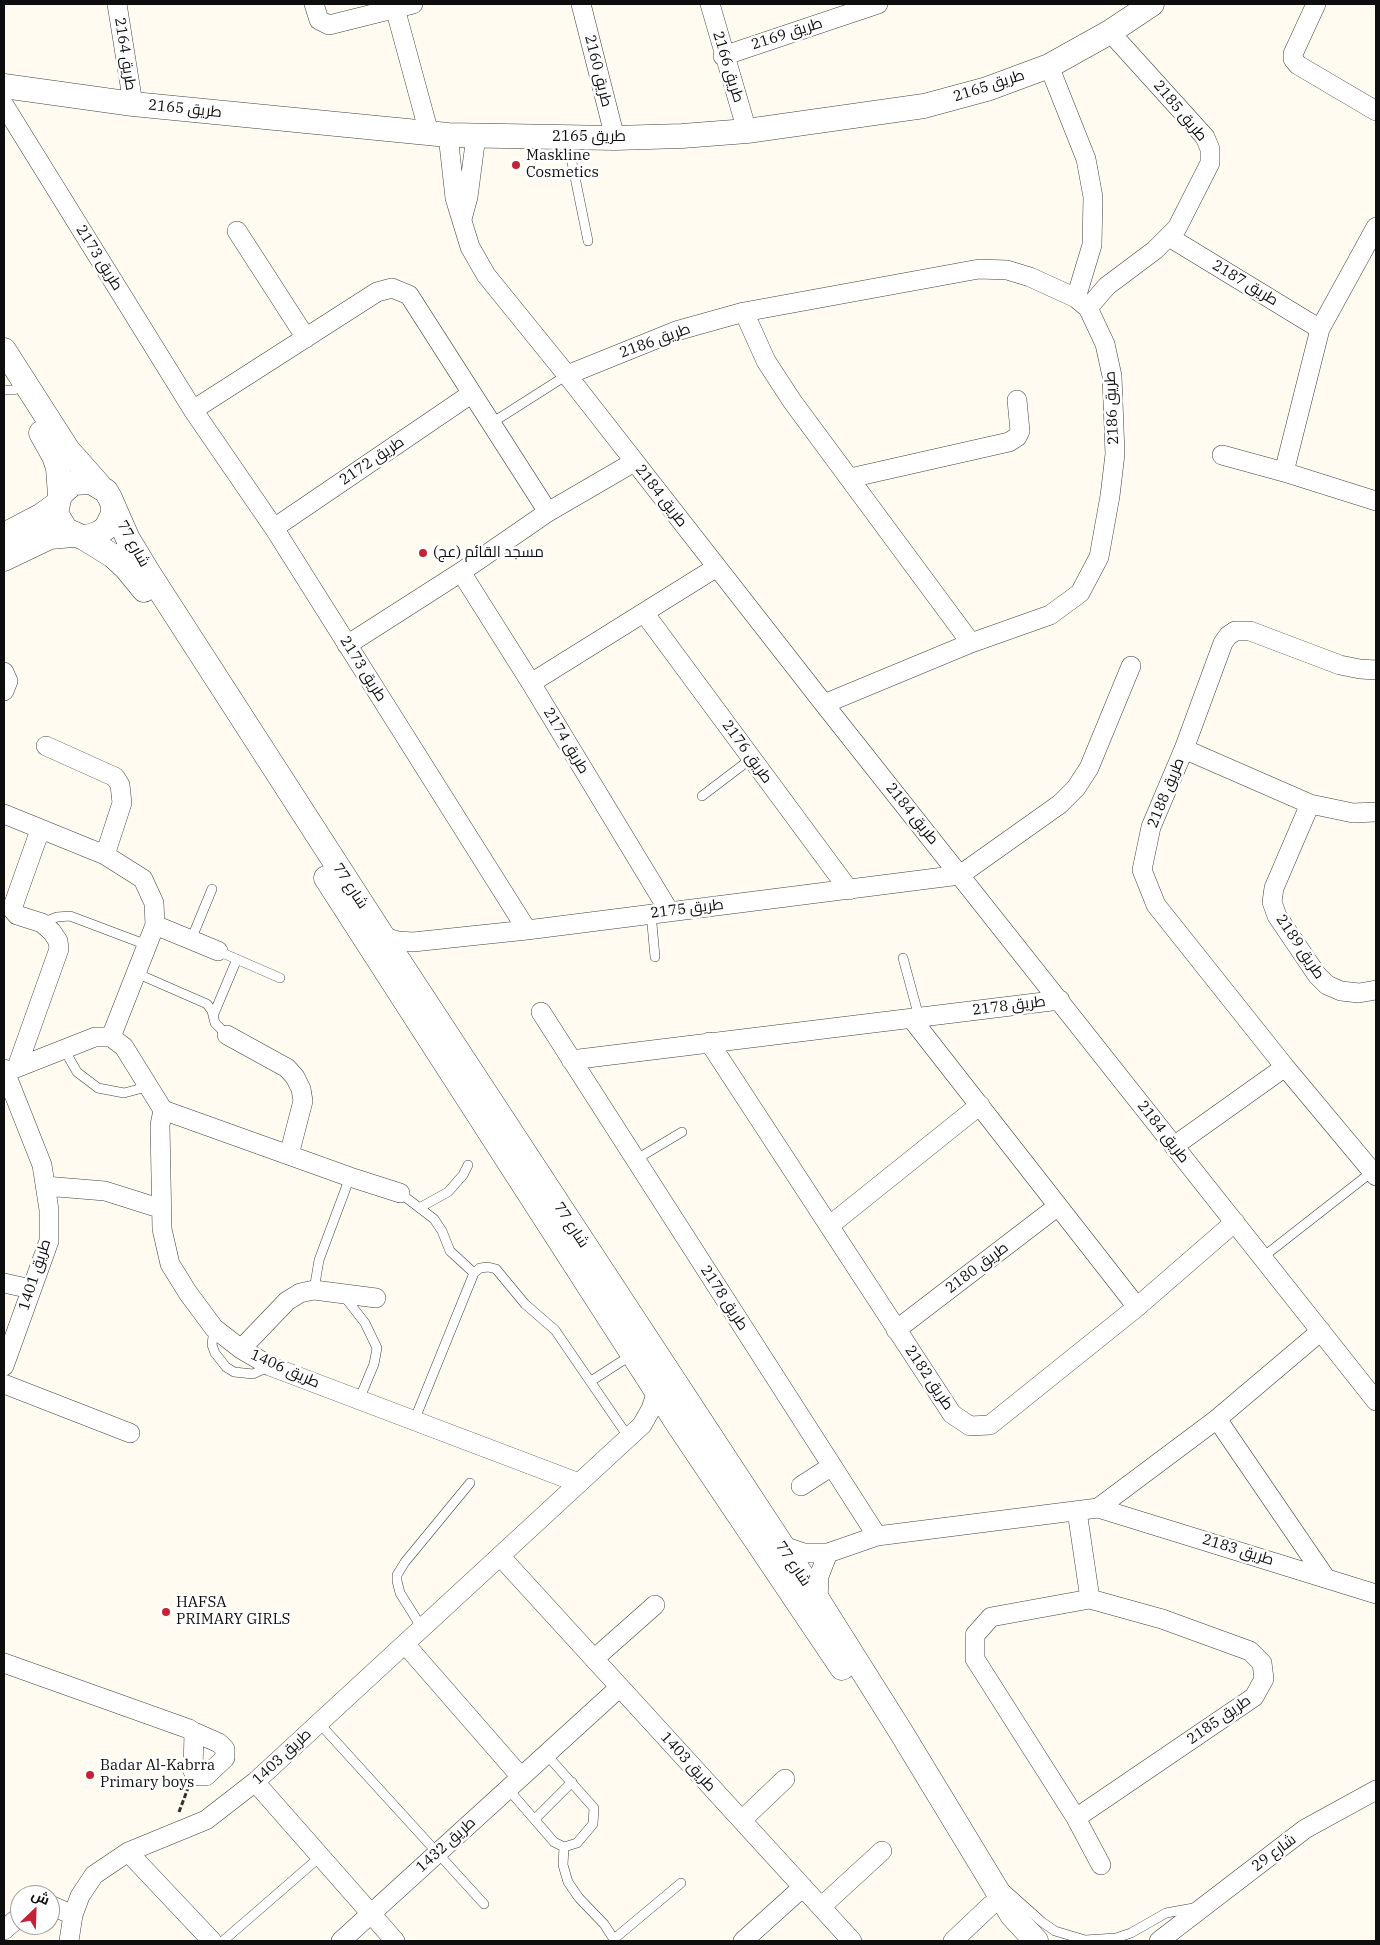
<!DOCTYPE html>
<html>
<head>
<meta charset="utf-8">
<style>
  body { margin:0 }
  #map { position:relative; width:1380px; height:1945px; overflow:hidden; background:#fffbf0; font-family:"IBM Plex Serif",Cairo,serif }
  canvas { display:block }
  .frame { position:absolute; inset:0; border:5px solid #0e0e0e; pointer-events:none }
  .north { position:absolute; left:10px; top:1885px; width:50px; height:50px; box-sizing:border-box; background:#fff; border:1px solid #9f9f9f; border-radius:50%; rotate:24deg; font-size:14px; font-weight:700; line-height:20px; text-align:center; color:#0e0e0e }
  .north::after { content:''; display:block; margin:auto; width:18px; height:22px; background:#c32237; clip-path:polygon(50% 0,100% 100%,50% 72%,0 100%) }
</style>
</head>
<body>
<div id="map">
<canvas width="1380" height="1945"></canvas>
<div class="frame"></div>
<div class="north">ش</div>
</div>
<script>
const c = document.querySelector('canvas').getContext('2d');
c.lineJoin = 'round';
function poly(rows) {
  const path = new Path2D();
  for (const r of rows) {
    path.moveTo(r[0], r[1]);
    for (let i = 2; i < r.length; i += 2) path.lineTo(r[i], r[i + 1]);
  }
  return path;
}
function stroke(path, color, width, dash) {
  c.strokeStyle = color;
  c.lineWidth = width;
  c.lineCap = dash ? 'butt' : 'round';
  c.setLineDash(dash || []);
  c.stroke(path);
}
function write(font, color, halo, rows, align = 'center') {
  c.font = font + ' "IBM Plex Serif",Cairo,serif';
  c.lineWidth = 5;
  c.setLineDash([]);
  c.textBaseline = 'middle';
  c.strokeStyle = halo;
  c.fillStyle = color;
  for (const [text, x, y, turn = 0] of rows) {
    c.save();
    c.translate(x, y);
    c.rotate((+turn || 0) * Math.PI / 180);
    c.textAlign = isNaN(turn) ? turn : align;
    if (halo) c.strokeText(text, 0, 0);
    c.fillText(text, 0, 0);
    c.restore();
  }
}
const service = poly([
  [567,138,588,241],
  [4,390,14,390],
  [490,424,567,375],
  [702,796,752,758],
  [651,913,655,957],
  [42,923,57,917,70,916,147,945],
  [191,940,212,889],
  [218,951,280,978],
  [903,958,919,1017],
  [136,973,207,1004,212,1011,215,1023,227,1035],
  [213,1016,237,959],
  [64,1049,77,1072,98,1088,124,1093,150,1086],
  [635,1160,682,1132],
  [400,1193,434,1219,442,1231,450,1251,474,1273],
  [421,1207,448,1192,463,1175,468,1165],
  [1263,1257,1373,1171],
  [314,1290,319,1260,350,1177],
  [344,1296,365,1323,377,1348,374,1364,359,1400],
  [214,1328,212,1345,215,1353,226,1367,234,1372,253,1374,270,1366],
  [591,1381,633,1354],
  [414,1421,474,1273,480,1268,488,1267,496,1269,525,1304,555,1330,629,1438],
  [422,1628,400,1593,397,1581,397,1575,405,1562,470,1483],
  [319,1723,484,1904],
  [508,1789,554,1842,564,1847,577,1843,593,1824,594,1808,546,1754],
  [535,1819,572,1782],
  [564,1847,563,1865,568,1882,579,1898,604,1924,615,1941],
  [1004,1888,1042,1922,1055,1931,1085,1940,1116,1938,1131,1933,1166,1913,1199,1907],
  [614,1939,681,1883],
  [223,1941,321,1856]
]);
const minor = poly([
  [117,4,133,104],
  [314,4,319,20,329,25,413,4],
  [581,4,615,138],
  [710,4,747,131],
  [1316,4,1293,54,1293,59,1298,65,1376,111],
  [395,8,429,133],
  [723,56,878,4],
  [1049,66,1086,159,1093,197,1092,245,1076,298],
  [4,105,193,410,274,528,527,930],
  [448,135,455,198,470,247,486,275,567,375,824,704,1376,1401],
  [462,219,468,197,476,136],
  [237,231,306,338],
  [1169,237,1320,329],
  [1088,308,1107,286,1155,250,1177,228,1210,163,1210,149,1205,137,1110,32],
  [744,312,766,361,792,401,971,643],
  [567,375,676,331,744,312,979,269,1007,270,1030,277,1076,298,1088,308,1105,344,1112,376,1115,454,1110,496,1099,557,1080,593,1050,615,971,643,824,704],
  [193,410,377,292,392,288,409,295,548,512],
  [1222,455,1284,472,1376,501],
  [1284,472,1320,329,1376,227],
  [850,478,1009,442,1017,437,1020,431,1017,400],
  [274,528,471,394],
  [461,572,531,683,669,911],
  [645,614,849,890],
  [347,645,461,572,548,512,634,462],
  [1376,670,1360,669,1340,665,1250,631,1235,631,1228,636,1223,643,1184,749,1151,827,1142,870,1156,905,1285,1067,1376,1176],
  [4,672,8,681,4,691],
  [531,683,717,567],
  [46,746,115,777,120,785,122,803,105,855],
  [1184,749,1310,804,1353,813,1376,812],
  [1310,804,1274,888,1272,902,1277,916,1317,975,1327,985,1341,991,1359,993,1376,990],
  [4,814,105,855,143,879,154,903,155,925,111,1037],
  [155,925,218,951],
  [383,937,398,941,413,942,527,930,960,875,1060,804,1076,788,1089,768,1131,666],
  [541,1012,877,1536],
  [911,1018,1137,1307],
  [227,1035,287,1068,295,1077,301,1089,303,1101,289,1155],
  [709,1042,952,1414,970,1426,990,1425,1137,1307,1235,1222],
  [571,1060,1060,1000],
  [17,1067,59,949,58,941,52,932,42,923,17,915,12,909,40,830],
  [4,1069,42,1165,49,1210,49,1241,4,1366],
  [6,1072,95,1037,111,1037,124,1047,163,1110,160,1125,162,1229,170,1264,188,1293,214,1328,241,1349,270,1366,579,1483],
  [163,1110,350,1177,400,1193],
  [1174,1146,1285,1067],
  [45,1186,105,1191,162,1209],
  [829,1226,980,1105],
  [4,1283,31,1289],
  [896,1330,1058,1206],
  [241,1349,287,1301,300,1293,314,1290,376,1298],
  [4,1384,130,1433],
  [1217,1419,1325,1577],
  [801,1486,832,1466],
  [1098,1508,1217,1419,1321,1331],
  [780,1545,804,1553,828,1553,877,1536,1098,1508,1376,1594],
  [500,1556,852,1941],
  [1090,1599,991,1617,975,1635,975,1659,1076,1818,1101,1865],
  [818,1600,819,1576,828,1553],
  [405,1644,521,1777],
  [594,1659,655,1605],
  [4,1663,189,1729,194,1732,219,1743,225,1749,225,1758,206,1776,199,1776,193,1771,194,1732],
  [255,1782,395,1941],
  [1076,1818,1254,1697,1264,1679,1262,1663,1250,1651,1162,1619,1090,1599,1077,1511],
  [742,1820,785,1779],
  [128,1852,212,1941],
  [50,1905,73,1915],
  [821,1907,882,1851],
  [4,1930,20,1916],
  [69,1941,73,1915,80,1896,94,1875,128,1852,206,1820,255,1782,642,1425,651,1409,657,1391],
  [341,1941,620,1687],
  [743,1941,803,1887],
  [953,1941,991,1905],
  [1159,1941,1305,1829,1376,1790]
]);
const tertiary = poly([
  [4,86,133,104,448,135,615,138,682,136,747,131,924,106,987,89,1049,66,1110,32,1152,4],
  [4,350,68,450,99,485],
  [41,433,54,456,58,468,60,495],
  [113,505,113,514,106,528,99,533,84,538,66,530,56,513,60,495,73,483,91,482,106,491,110,498,128,539,148,572,391,949,818,1600,901,1732,1012,1915,1036,1941],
  [4,535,42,515,57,504],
  [84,538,113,556,126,568,144,590],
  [4,559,50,537,73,535],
  [326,878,679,1426,842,1668]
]);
stroke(service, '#414141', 10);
stroke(minor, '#414141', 20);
stroke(tertiary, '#414141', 25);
stroke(poly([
  [179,1812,188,1788]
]), '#303030', 3, [5, 2.5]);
stroke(service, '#fff', 9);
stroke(minor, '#fff', 19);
stroke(tertiary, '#fff', 24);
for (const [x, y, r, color] of [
  [516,165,5,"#c32237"],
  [423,553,5,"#c32237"],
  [166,1612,5,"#c32237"],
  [90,1775,5,"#c32237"]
]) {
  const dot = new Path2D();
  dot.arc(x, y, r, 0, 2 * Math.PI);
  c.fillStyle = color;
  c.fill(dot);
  stroke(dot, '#fff', 2);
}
write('15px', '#0e0e0e', '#fff', [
  ["طريق 2169",787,34,-18],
  ["طريق 2164",125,54,81],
  ["طريق 2166",728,67,73],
  ["طريق 2160",598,71,76],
  ["طريق 2165",989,86,-18],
  ["طريق 2165",185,109,6],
  ["طريق 2185",1180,111,50],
  ["طريق 2165",589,137],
  ["طريق 2173",99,258,58],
  ["طريق 2187",1245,283,31],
  ["طريق 2186",655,341,-20],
  ["طريق 2186",1112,408,-93],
  ["طريق 2172",372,461,-34],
  ["طريق 2184",661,496,52],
  ["شارع 77",133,544,61],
  ["طريق 2173",363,669,58],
  ["طريق 2174",566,741,59],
  ["طريق 2176",747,752,54],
  ["طريق 2188",1166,793,-68],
  ["طريق 2184",912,814,51],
  ["شارع 77",350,886,57],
  ["طريق 2175",687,909,-7],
  ["طريق 2189",1300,947,56],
  ["طريق 2178",1009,1006,-7],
  ["طريق 2184",1163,1132,52],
  ["شارع 77",571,1225,57],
  ["طريق 2180",977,1268,-37],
  ["طريق 1401",35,1275,-72],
  ["طريق 2178",724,1298,57],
  ["طريق 1406",285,1369,24],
  ["طريق 2182",929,1378,56],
  ["طريق 2183",1238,1550,17],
  ["شارع 77",793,1564,56],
  ["طريق 2185",1219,1720,-35],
  ["طريق 1403",282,1757,-43],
  ["طريق 1403",688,1762,48],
  ["طريق 1432",446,1845,-42],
  ["شارع 29",1274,1853,-37]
]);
write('15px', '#0e0e0e', '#fff', [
  ["Maskline",526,156],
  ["Cosmetics",526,173],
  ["مسجد القائم (عج)",433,553],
  ["HAFSA",176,1603],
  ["PRIMARY GIRLS",176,1620],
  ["Badar Al-Kabrra",100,1766],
  ["Primary boys",100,1783]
], 'left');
</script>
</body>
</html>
